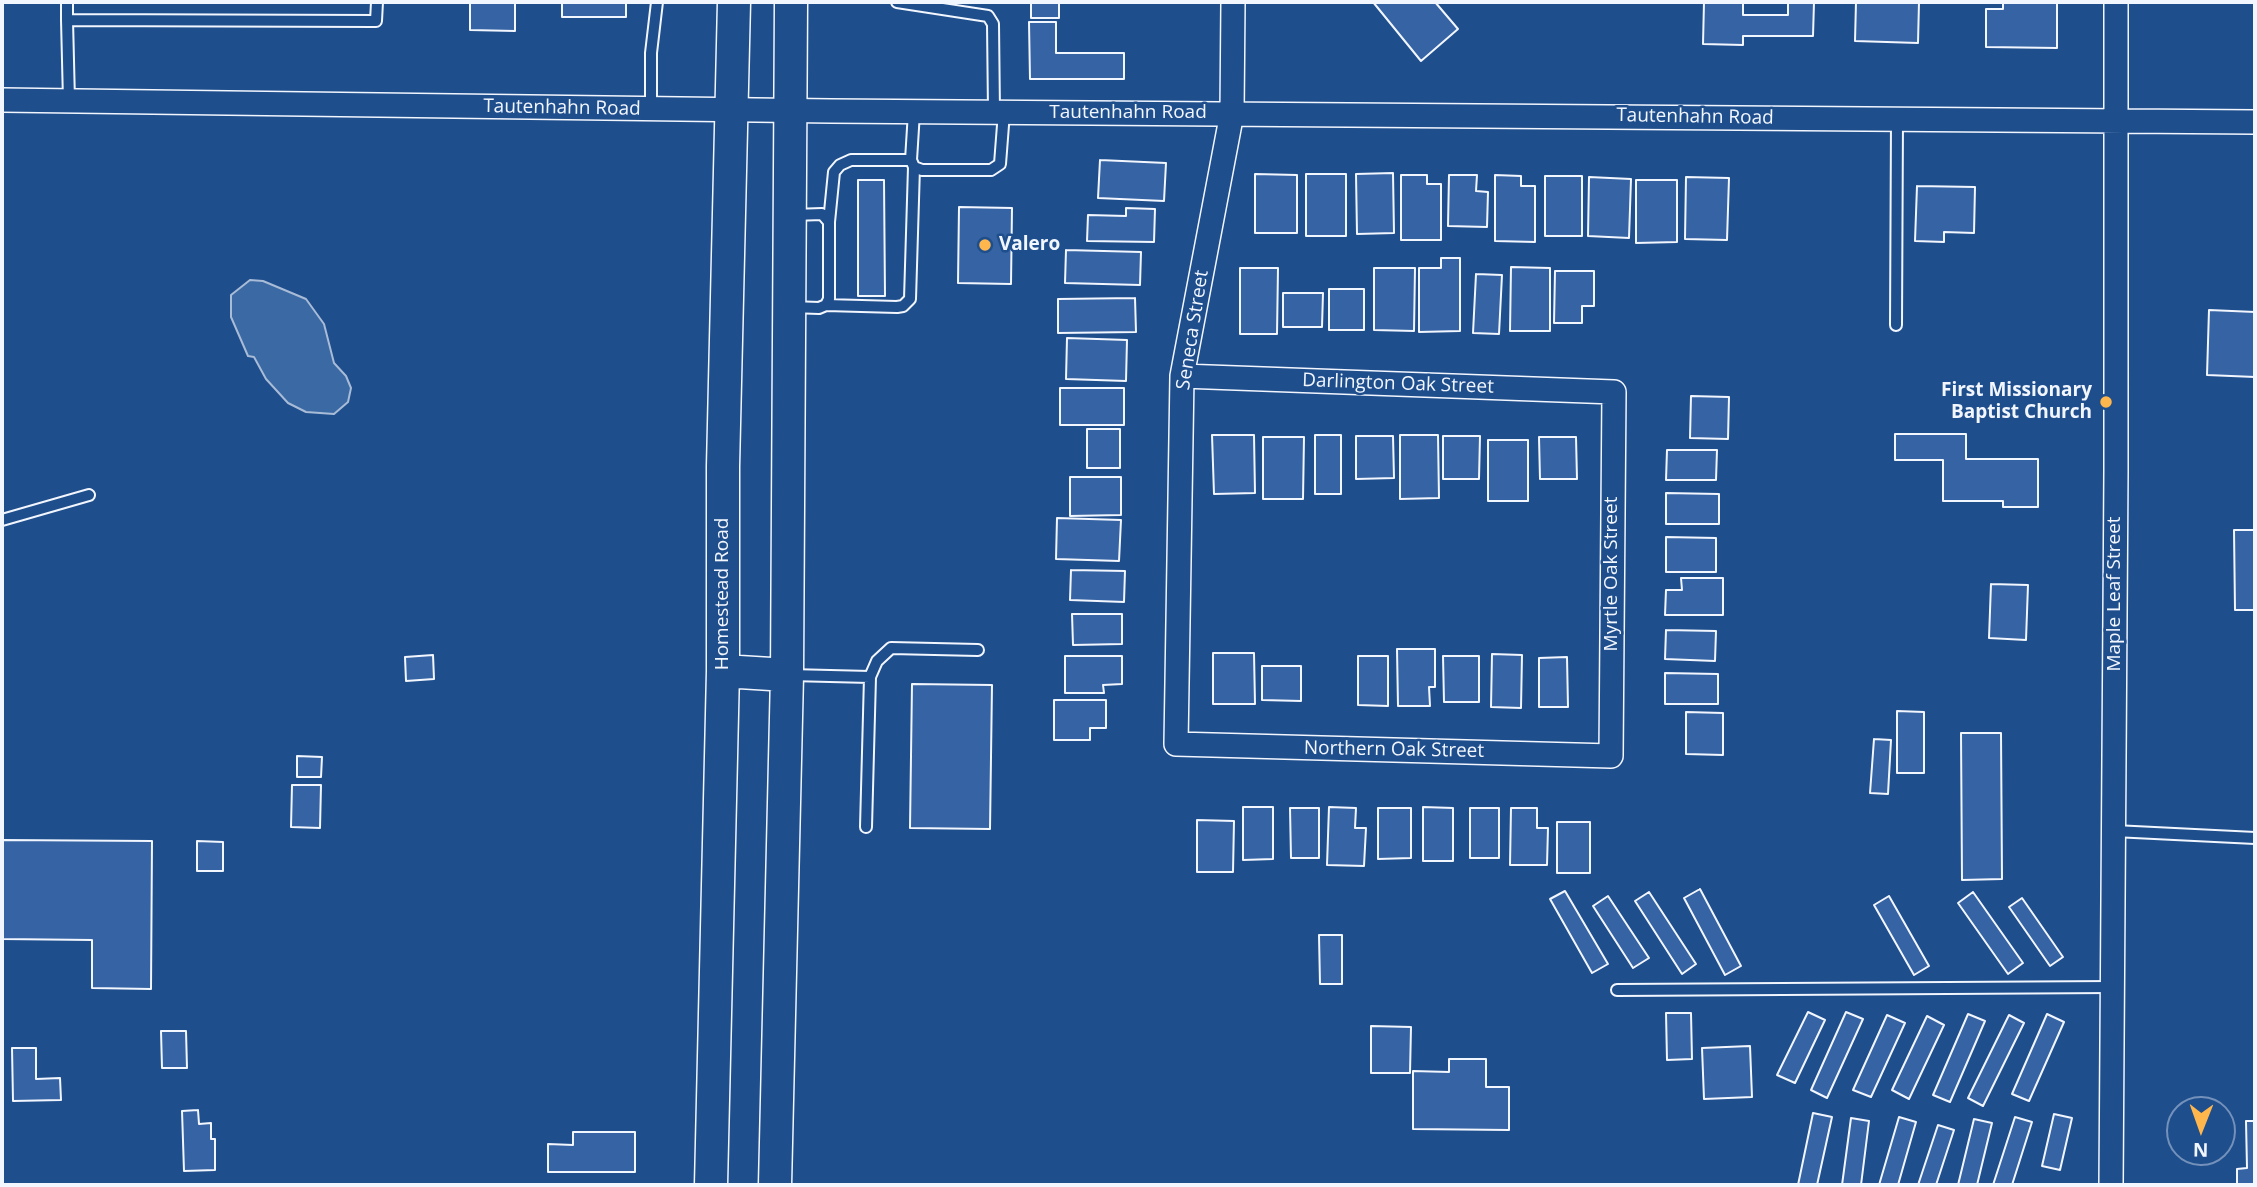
<!DOCTYPE html>
<html>
<head>
<meta charset="utf-8">
<style>
  body { margin:0 }
  #map { position:relative; width:2257px; height:1187px; overflow:hidden; background:#1f4e8c; font-family:"Open Sans",sans-serif }
  canvas { display:block }
  .frame { position:absolute; inset:0; border:4px solid #f2f6ff; pointer-events:none }
  .north { position:absolute; left:2166px; top:1096px; width:70px; height:70px; box-sizing:border-box; background:#1f4e8c; border:2px solid #7391ba; border-radius:50%; rotate:181deg; font-size:19px; font-weight:700; line-height:28px; text-align:center; color:#f2f6ff }
  .north::after { content:''; display:block; margin:auto; width:24px; height:32px; background:#ffb74d; clip-path:polygon(50% 0,100% 100%,50% 72%,0 100%) }
</style>
</head>
<body>
<div id="map">
<canvas width="2257" height="1187"></canvas>
<div class="frame"></div>
<div class="north">N</div>
</div>
<script>
const c = document.querySelector('canvas').getContext('2d');
c.lineJoin = 'round';
function fill(path, color) {
  c.fillStyle = color;
  c.fill(path, 'evenodd');
}
function poly(rows) {
  const path = new Path2D();
  for (const r of rows) {
    path.moveTo(r[0], r[1]);
    for (let i = 2; i < r.length; i += 2) path.lineTo(r[i], r[i + 1]);
  }
  return path;
}
function stroke(path, color, width, dash) {
  c.strokeStyle = color;
  c.lineWidth = width;
  c.lineCap = dash ? 'butt' : 'round';
  c.setLineDash(dash || []);
  c.stroke(path);
}
function write(font, color, halo, rows, align = 'center') {
  c.font = font + ' "Open Sans",sans-serif';
  c.lineWidth = 5;
  c.setLineDash([]);
  c.textBaseline = 'middle';
  c.strokeStyle = halo;
  c.fillStyle = color;
  for (const [text, x, y, turn = 0] of rows) {
    c.save();
    c.translate(x, y);
    c.rotate((+turn || 0) * Math.PI / 180);
    c.textAlign = isNaN(turn) ? turn : align;
    if (halo) c.strokeText(text, 0, 0);
    c.fillText(text, 0, 0);
    c.restore();
  }
}
const water = poly([
  [250,280,263,281,306,299,324,324,334,363,346,376,351,388,348,402,334,414,306,412,288,403,266,379,254,357,248,356,231,317,231,295,250,280]
]);
fill(water, '#3b69a3');
stroke(water, '#a8bbd7', 2);
const building = poly([
  [470,2,515,2,515,31,470,30,470,2],
  [562,2,626,2,626,17,562,17,562,2],
  [1031,2,1059,2,1059,18,1031,18,1031,2],
  [1373,2,1435,2,1458,29,1421,61,1373,2],
  [1704,2,1743,2,1743,15,1788,15,1788,2,1814,2,1813,36,1743,36,1743,45,1703,44,1704,2],
  [1856,2,1919,2,1918,43,1855,41,1856,2],
  [2003,2,2057,2,2057,48,1986,47,1986,9,2003,9,2003,2],
  [1029,22,1056,22,1056,53,1124,53,1124,79,1030,79,1029,22],
  [1100,160,1166,163,1164,201,1098,198,1100,160],
  [1393,173,1394,233,1357,234,1356,174,1393,173],
  [1255,174,1297,175,1297,233,1255,233,1255,174],
  [1306,174,1346,174,1346,236,1306,236,1306,174],
  [1401,175,1427,175,1427,184,1441,184,1441,240,1401,240,1401,175],
  [1449,175,1477,175,1476,191,1488,192,1487,227,1448,226,1449,175],
  [1495,175,1521,176,1521,186,1535,186,1535,242,1495,241,1495,175],
  [1545,176,1582,176,1582,236,1545,236,1545,176],
  [1589,177,1631,179,1629,238,1588,236,1589,177],
  [1686,177,1729,178,1727,240,1685,239,1686,177],
  [858,180,884,180,885,296,858,296,858,180],
  [1636,180,1677,180,1677,242,1636,243,1636,180],
  [1917,186,1975,187,1974,233,1944,232,1944,242,1915,241,1917,186],
  [959,207,1012,208,1011,284,958,283,959,207],
  [1126,208,1155,209,1154,242,1087,241,1088,215,1126,216,1126,208],
  [1066,250,1141,252,1140,285,1065,283,1066,250],
  [1441,258,1460,258,1460,331,1419,332,1419,268,1441,268,1441,258],
  [1511,267,1550,268,1550,331,1510,331,1511,267],
  [1240,268,1278,268,1277,334,1240,334,1240,268],
  [1374,268,1415,268,1414,331,1374,330,1374,268],
  [1555,271,1594,271,1594,306,1582,306,1582,323,1554,323,1555,271],
  [1476,274,1502,275,1499,334,1473,333,1476,274],
  [1329,289,1364,289,1364,330,1329,330,1329,289],
  [1283,293,1323,293,1322,327,1283,327,1283,293],
  [1135,298,1136,332,1058,333,1058,299,1135,298],
  [2209,310,2255,312,2255,377,2207,375,2209,310],
  [1067,338,1127,340,1126,381,1066,379,1067,338],
  [1060,388,1124,388,1124,425,1060,425,1060,388],
  [1691,396,1729,397,1728,439,1690,438,1691,396],
  [1087,429,1120,429,1120,468,1087,468,1087,429],
  [1895,434,1966,434,1966,459,2038,459,2038,507,2003,507,2003,501,1943,501,1943,460,1895,460,1895,434],
  [1212,435,1254,435,1255,493,1214,494,1212,435],
  [1315,435,1341,435,1341,494,1315,494,1315,435],
  [1400,435,1438,435,1439,498,1400,499,1400,435],
  [1356,436,1393,436,1394,478,1356,479,1356,436],
  [1443,436,1480,436,1479,479,1443,479,1443,436],
  [1263,437,1304,437,1303,499,1263,499,1263,437],
  [1539,437,1576,437,1577,479,1540,479,1539,437],
  [1488,440,1528,440,1528,501,1488,501,1488,440],
  [1667,450,1717,450,1716,480,1666,480,1667,450],
  [1070,477,1121,477,1121,515,1070,516,1070,477],
  [1666,493,1719,494,1719,524,1666,524,1666,493],
  [1057,518,1121,520,1119,561,1056,559,1057,518],
  [2234,530,2255,530,2255,610,2235,610,2234,530],
  [1666,537,1716,538,1716,572,1666,572,1666,537],
  [1071,570,1125,571,1124,602,1070,600,1071,570],
  [1681,578,1723,578,1723,615,1665,615,1666,590,1682,590,1681,578],
  [1991,584,2028,585,2026,640,1989,638,1991,584],
  [1072,614,1122,614,1122,644,1073,645,1072,614],
  [1666,630,1716,631,1715,661,1665,659,1666,630],
  [1397,649,1435,649,1435,687,1429,687,1430,706,1398,706,1397,649],
  [1213,653,1254,653,1255,704,1213,704,1213,653],
  [1492,654,1522,655,1521,708,1491,707,1492,654],
  [433,655,434,679,406,681,405,657,433,655],
  [1065,656,1122,656,1122,684,1103,685,1104,693,1065,693,1065,656],
  [1358,656,1388,656,1388,706,1358,705,1358,656],
  [1443,656,1479,656,1479,702,1444,702,1443,656],
  [1567,657,1568,707,1539,707,1539,658,1567,657],
  [1262,666,1301,666,1301,701,1262,700,1262,666],
  [1665,673,1718,674,1718,704,1665,704,1665,673],
  [912,684,992,685,990,829,910,828,912,684],
  [1054,700,1106,700,1106,728,1090,728,1090,740,1054,740,1054,700],
  [1897,711,1924,712,1924,773,1897,773,1897,711],
  [1686,712,1723,713,1723,755,1686,754,1686,712],
  [1961,733,2001,733,2002,879,1962,880,1961,733],
  [1874,739,1891,740,1888,794,1870,793,1874,739],
  [297,756,322,757,321,777,297,777,297,756],
  [292,785,321,785,320,828,291,827,292,785],
  [1243,807,1273,807,1273,859,1243,860,1243,807],
  [1329,807,1356,808,1355,828,1366,828,1364,866,1327,865,1329,807],
  [1423,807,1453,808,1453,861,1423,861,1423,807],
  [1290,808,1319,808,1319,858,1291,858,1290,808],
  [1378,808,1411,808,1411,858,1378,859,1378,808],
  [1470,808,1499,808,1499,858,1470,858,1470,808],
  [1511,808,1537,808,1537,828,1548,828,1547,865,1510,865,1511,808],
  [1197,820,1234,821,1233,872,1197,872,1197,820],
  [1557,822,1590,822,1590,873,1557,873,1557,822],
  [2,840,152,841,151,989,92,988,92,940,2,939,2,840],
  [197,841,223,842,223,871,197,871,197,841],
  [1700,889,1741,966,1725,975,1684,898,1700,889],
  [1565,891,1608,964,1592,973,1550,899,1565,891],
  [1649,892,1696,964,1682,974,1635,901,1649,892],
  [1973,892,2023,963,2008,974,1958,903,1973,892],
  [1608,896,1649,958,1633,968,1593,906,1608,896],
  [1889,896,1929,966,1914,975,1874,905,1889,896],
  [2022,898,2063,957,2050,966,2009,907,2022,898],
  [1319,935,1342,935,1342,984,1320,984,1319,935],
  [1808,1012,1825,1020,1795,1083,1777,1075,1808,1012],
  [1846,1012,1863,1019,1827,1098,1811,1090,1846,1012],
  [1666,1013,1691,1013,1692,1059,1667,1060,1666,1013],
  [1968,1014,1985,1021,1950,1102,1933,1095,1968,1014],
  [2047,1014,2064,1022,2029,1101,2012,1094,2047,1014],
  [1887,1015,1905,1023,1871,1097,1853,1090,1887,1015],
  [2009,1015,2024,1023,1983,1106,1968,1098,2009,1015],
  [1927,1016,1944,1025,1909,1099,1892,1090,1927,1016],
  [1371,1026,1411,1027,1410,1073,1371,1073,1371,1026],
  [161,1031,186,1031,187,1068,162,1068,161,1031],
  [1750,1046,1752,1097,1704,1099,1702,1048,1750,1046],
  [12,1048,36,1048,36,1079,60,1078,61,1100,13,1101,12,1048],
  [1449,1059,1486,1059,1486,1087,1509,1087,1509,1130,1413,1129,1413,1071,1449,1072,1449,1059],
  [198,1110,199,1124,211,1123,211,1139,215,1139,215,1170,184,1171,182,1111,198,1110],
  [1813,1113,1832,1117,1817,1185,1798,1185,1813,1113],
  [2054,1114,2072,1118,2060,1170,2042,1166,2054,1114],
  [1899,1117,1916,1122,1898,1185,1879,1185,1899,1117],
  [2015,1117,2032,1122,2012,1185,1993,1185,2015,1117],
  [1851,1118,1869,1121,1861,1185,1842,1185,1851,1118],
  [1974,1119,1992,1123,1977,1185,1958,1185,1974,1119],
  [2246,1121,2255,1121,2255,1185,2237,1185,2237,1169,2247,1168,2246,1121],
  [1938,1125,1954,1130,1936,1185,1918,1185,1938,1125],
  [573,1132,635,1132,635,1172,548,1172,548,1144,573,1145,573,1132]
]);
fill(building, '#3563a3');
stroke(building, '#f2f6ff', 2);
const service = poly([
  [67,2,67,20,376,21,377,2],
  [897,2,988,16,993,24,994,112],
  [67,20,69,101],
  [651,109,651,53,657,2],
  [914,112,911,160,914,167,922,170,991,170,1000,164,1004,112],
  [829,222,834,172,840,165,851,160,911,160],
  [826,305,897,307,903,306,910,299,914,167],
  [791,307,819,308,826,305,829,299,829,222,822,214,793,215],
  [1896,325,1897,119],
  [2,520,89,495],
  [790,675,870,677,866,827],
  [870,677,877,661,891,648,978,650],
  [2114,831,2255,838],
  [1617,990,2113,987]
]);
const minor = poly([
  [2,100,831,111,2255,122],
  [1182,376,1614,392,1611,756,1176,744,1182,376,1232,113,1233,2],
  [2111,1185,2116,471,2116,2]
]);
const secondary = poly([
  [723,671,787,675],
  [711,1185,723,671,723,466,734,2],
  [775,1185,787,675,791,2]
]);
stroke(service, '#f2f6ff', 14);
stroke(minor, '#f2f6ff', 26);
stroke(secondary, '#f2f6ff', 35);
stroke(service, '#1f4e8c', 10);
stroke(minor, '#1f4e8c', 23);
stroke(secondary, '#1f4e8c', 32);
for (const [x, y, r, color] of [
  [985,245,7,"#ffb74d"],
  [2106,402,7,"#ffb74d"]
]) {
  const dot = new Path2D();
  dot.arc(x, y, r, 0, 2 * Math.PI);
  c.fillStyle = color;
  c.fill(dot);
  stroke(dot, '#1f4e8c', 2.5);
}
write('19px', '#f2f6ff', '#1f4e8c', [
  ["Tautenhahn Road",562,108,1],
  ["Tautenhahn Road",1128,113],
  ["Tautenhahn Road",1695,117,1],
  ["Seneca Street",1193,330,-81],
  ["Darlington Oak Street",1398,384,2],
  ["Myrtle Oak Street",1612,574,-90],
  ["Homestead Road",723,594,-90],
  ["Maple Leaf Street",2115,594,-90],
  ["Northern Oak Street",1394,750,1]
]);
write('bold 19px', '#f2f6ff', '#1f4e8c', [
  ["Valero",999,245],
  ["First Missionary",2092,391,"right"],
  ["Baptist Church",2092,413,"right"]
], 'left');
</script>
</body>
</html>
